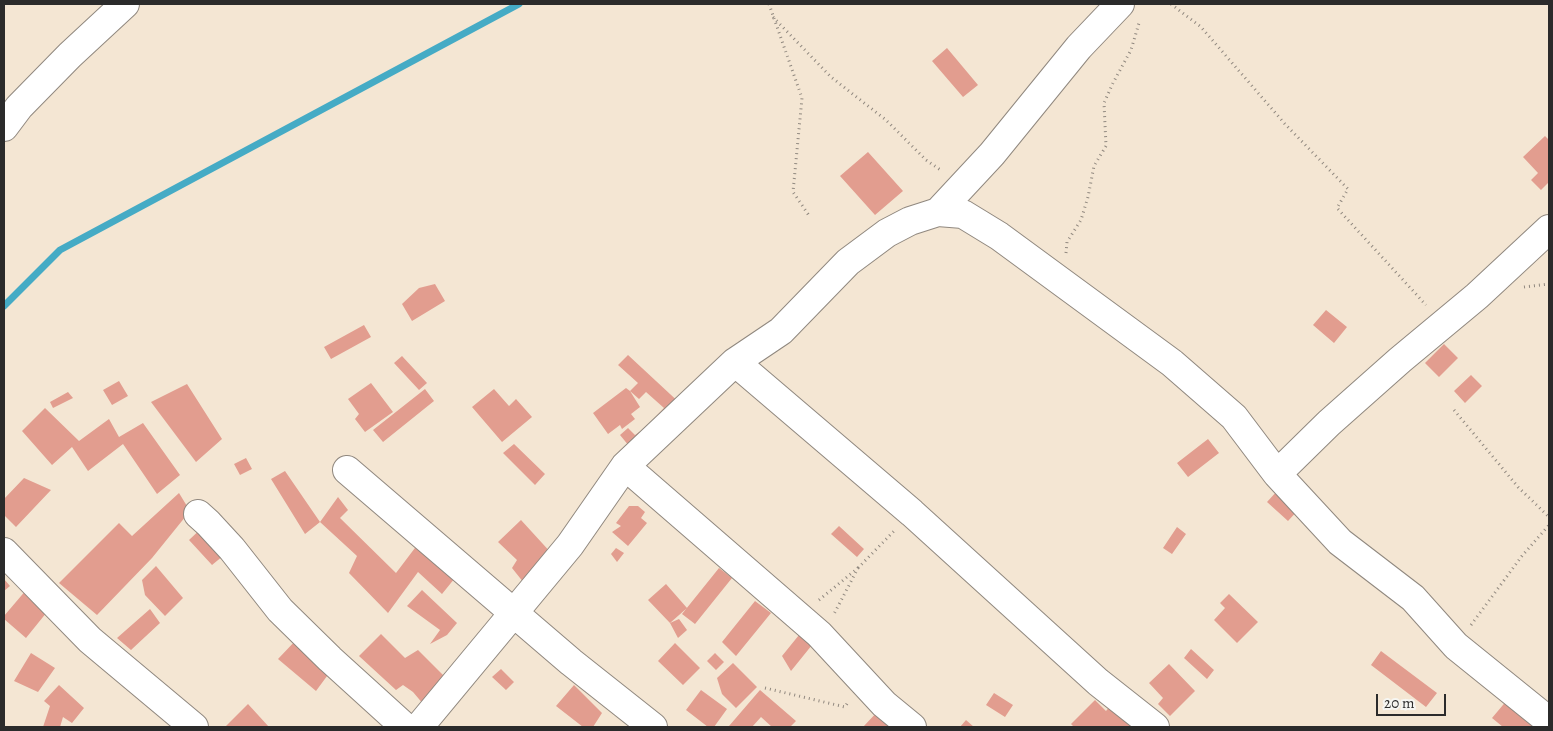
<!DOCTYPE html>
<html>
<head>
<meta charset="utf-8">
<style>
  body { margin:0 }
  #map { position:relative; width:1553px; height:731px; overflow:hidden; background:#f4e6d3; font-family:Alegreya,serif }
  canvas { display:block }
  .frame { position:absolute; inset:0; border:5px solid #2b2b2b; pointer-events:none }
  .scale { position:absolute; left:1376px; top:694px; width:70px; height:22px; box-sizing:border-box; border:2px solid #2b2b2b; border-top:0; padding-left:6px; font-size:15px; line-height:18px; white-space:nowrap; color:#2b2b2b; -webkit-text-stroke:4px #f6f6f2; paint-order:stroke }
</style>
</head>
<body>
<div id="map">
<canvas width="1553" height="731"></canvas>
<div class="frame"></div>
<div class="scale">20 m</div>
</div>
<script>
const c = document.querySelector('canvas').getContext('2d');
c.lineJoin = 'round';
function poly(rows) {
  const path = new Path2D();
  for (const r of rows) {
    path.moveTo(r[0], r[1]);
    for (let i = 2; i < r.length; i += 2) path.lineTo(r[i], r[i + 1]);
  }
  return path;
}
function stroke(path, color, width, dash) {
  c.strokeStyle = color;
  c.lineWidth = width;
  c.lineCap = dash ? 'butt' : 'round';
  c.setLineDash(dash || []);
  c.stroke(path);
}
function fill(path, color) {
  c.fillStyle = color;
  c.fill(path, 'evenodd');
}
stroke(poly([
  [4,306,60,250,519,4]
]), '#45abc5', 7);
fill(poly([
  [947,48,978,85,963,97,932,61],
  [1545,136,1549,140,1549,182,1541,190,1531,180,1538,173,1523,157],
  [868,152,903,191,875,215,840,176],
  [435,284,445,301,412,321,402,304,419,288],
  [1326,310,1347,327,1334,343,1313,325],
  [364,325,371,337,331,359,324,347],
  [1444,344,1458,358,1439,377,1425,363],
  [628,355,684,407,659,433,649,424,664,408,646,392,639,399,630,391,638,383,618,365],
  [402,356,427,383,419,390,394,363],
  [1471,375,1482,386,1465,403,1454,391],
  [119,381,128,396,112,405,103,390],
  [371,383,393,412,365,432,355,419,359,414,348,399],
  [187,384,222,439,196,462,151,402],
  [626,388,630,391,640,407,631,414,635,419,622,429,620,425,608,434,593,413],
  [425,389,434,401,383,442,373,430],
  [494,389,509,406,516,399,532,417,502,442,472,407],
  [68,392,73,398,53,408,50,402],
  [45,408,79,441,109,419,119,437,143,423,180,475,157,494,123,444,88,471,72,447,52,465,22,431],
  [628,428,635,435,645,428,652,437,634,452,620,435],
  [1208,439,1219,453,1188,477,1177,463],
  [514,444,545,474,535,485,503,453],
  [246,458,252,469,240,475,234,464],
  [285,471,320,522,305,534,271,479],
  [24,478,51,490,16,527,4,515,4,499],
  [1278,490,1299,509,1288,521,1267,502],
  [179,493,190,511,152,558,97,615,59,583,119,523,132,536],
  [338,497,348,510,340,518,396,573,421,540,459,573,442,594,418,572,388,613,349,573,357,556,320,522],
  [629,506,638,506,645,512,641,518,647,523,628,546,612,532,621,526,616,523],
  [521,520,553,555,524,583,512,568,517,560,498,542],
  [205,525,229,551,212,565,189,540],
  [839,526,864,549,857,557,831,534],
  [1177,527,1186,534,1172,554,1163,548],
  [616,548,624,553,617,562,611,554],
  [156,566,183,598,165,616,145,595,142,580],
  [719,568,732,578,695,624,682,614],
  [4,579,10,586,4,591],
  [666,584,687,608,670,623,648,600],
  [27,589,47,612,26,638,4,619,4,616],
  [422,590,457,623,447,635,430,644,440,630,407,606],
  [1229,594,1258,622,1237,643,1214,620,1225,608,1220,603],
  [755,601,771,613,736,656,722,642],
  [150,609,160,623,131,650,117,638],
  [679,619,687,630,678,638,670,623],
  [381,634,405,658,418,650,444,676,438,687,424,705,413,692,403,685,396,690,359,656],
  [799,635,812,645,791,671,782,656],
  [297,639,330,672,316,691,278,659],
  [675,643,700,668,683,685,658,661],
  [1191,649,1214,670,1207,679,1184,658],
  [1381,651,1437,693,1426,707,1371,665],
  [31,653,55,668,38,692,14,681],
  [715,653,724,662,716,670,707,661],
  [733,663,757,687,736,708,722,694,717,678],
  [1169,664,1195,691,1170,716,1158,704,1163,698,1149,683],
  [501,669,514,682,506,690,492,677],
  [59,685,84,708,72,723,63,717,60,727,43,727,50,706,44,701],
  [574,685,602,713,593,727,583,727,556,706],
  [701,690,727,709,714,727,708,727,686,710],
  [760,690,796,721,790,727,772,727,761,717,752,727,731,727,729,726],
  [994,693,1013,705,1005,717,986,705],
  [1508,699,1543,727,1503,727,1492,718],
  [1095,700,1106,711,1111,705,1134,727,1074,727,1071,724],
  [248,704,269,727,225,727],
  [879,710,891,721,886,727,863,727],
  [966,720,974,727,960,727]
]), '#e29d8f');
const street = poly([
  [938,212,992,154,1079,47,1120,4],
  [735,362,912,513,1098,682,1155,727],
  [625,466,819,634,884,704,912,727],
  [347,470,571,662,653,727],
  [1277,474,1329,423,1400,360,1477,296,1549,229],
  [198,514,208,523,232,549,280,610,330,659,405,727],
  [4,552,90,640,194,727],
  [419,727,570,545,625,466,735,362,781,331,848,262,887,233,910,221,938,212,963,214,999,236,1172,363,1234,417,1277,474,1340,542,1413,598,1456,646,1549,721]
]);
const primary = poly([
  [4,127,19,107,70,55,125,4]
]);
stroke(street, '#90887f', 30);
stroke(primary, '#90887f', 30);
stroke(poly([
  [769,4,802,98,793,192,810,217],
  [1171,4,1201,27,1285,124,1348,189,1337,208,1426,305],
  [773,17,831,77,886,120,926,160,942,171],
  [1066,253,1067,242,1081,220,1088,197,1094,166,1106,146,1104,103,1113,83,1131,50,1139,23],
  [1524,287,1549,284],
  [1454,410,1518,487,1549,517],
  [858,568,894,531],
  [819,600,858,568,834,614],
  [1471,625,1522,556,1549,525],
  [765,688,845,707,848,702]
]), '#90887f', 3, [1, 4]);
stroke(street, '#fff', 28);
stroke(primary, '#fff', 28);
</script>
</body>
</html>
